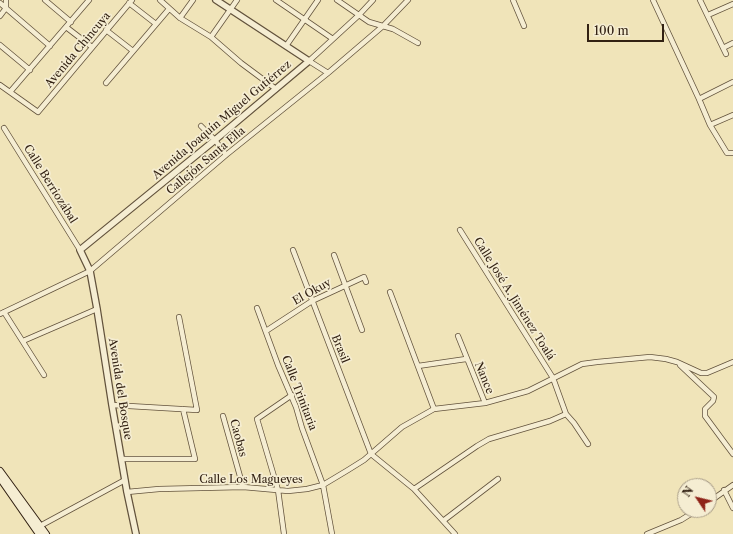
<!DOCTYPE html>
<html>
<head>
<meta charset="utf-8">
<style>
  body { margin:0 }
  #map { position:relative; width:733px; height:534px; overflow:hidden; background:#f0e4b9; font-family:"Libre Caslon Text",serif }
  canvas { display:block }
  .north { position:absolute; left:677px; top:478px; width:40px; height:40px; box-sizing:border-box; background:#f5edd2; border:1px solid #a79b86; border-radius:50%; rotate:305deg; font-size:11px; font-weight:700; line-height:16px; text-align:center; color:#322113 }
  .north::after { content:''; display:block; margin:auto; width:14px; height:18px; background:#8f2418; clip-path:polygon(50% 0,100% 100%,50% 72%,0 100%) }
  .scale { position:absolute; left:587px; top:24px; width:77px; height:18px; box-sizing:border-box; border:2px solid #322113; border-top:0; padding-left:5px; font-size:12px; line-height:14px; white-space:nowrap; color:#322113; -webkit-text-stroke:3px #f5edd2; paint-order:stroke }
</style>
</head>
<body>
<div id="map">
<canvas width="733" height="534"></canvas>
<div class="north">N</div>
<div class="scale">100 m</div>
</div>
<script>
const c = document.querySelector('canvas').getContext('2d');
c.lineJoin = 'round';
function poly(rows) {
  const path = new Path2D();
  for (const r of rows) {
    path.moveTo(r[0], r[1]);
    for (let i = 2; i < r.length; i += 2) path.lineTo(r[i], r[i + 1]);
  }
  return path;
}
function stroke(path, color, width, dash) {
  c.strokeStyle = color;
  c.lineWidth = width;
  c.lineCap = dash ? 'butt' : 'round';
  c.setLineDash(dash || []);
  c.stroke(path);
}
function write(font, color, halo, rows, align = 'center') {
  c.font = font + ' "Libre Caslon Text",serif';
  c.lineWidth = 3.5;
  c.setLineDash([]);
  c.textBaseline = 'middle';
  c.strokeStyle = halo;
  c.fillStyle = color;
  for (const [text, x, y, turn = 0] of rows) {
    c.save();
    c.translate(x, y);
    c.rotate((+turn || 0) * Math.PI / 180);
    c.textAlign = isNaN(turn) ? turn : align;
    if (halo) c.strokeText(text, 0, 0);
    c.fillText(text, 0, 0);
    c.restore();
  }
}
const minor = poly([
  [45,0,71,22],
  [160,0,180,18,211,37,241,63,276,89],
  [276,0,333,39],
  [337,0,369,22,393,29,418,43],
  [513,0,524,26],
  [653,0,699,99,710,125,727,153,733,153],
  [700,0,726,54],
  [0,3,50,46],
  [129,3,156,24],
  [708,15,733,4],
  [0,16,6,8,6,0],
  [180,18,193,0],
  [66,27,92,47],
  [106,30,133,51],
  [211,37,237,0],
  [0,45,30,70],
  [286,46,318,0],
  [723,48,733,43],
  [328,73,309,61,359,15,373,0],
  [106,83,169,9],
  [0,85,38,112,132,0],
  [10,92,89,0],
  [699,99,733,82],
  [710,125,733,115],
  [201,126,215,140,226,155],
  [4,128,80,250],
  [460,230,553,378,566,414,574,423,588,444],
  [293,250,371,454,414,489,455,534],
  [334,255,362,330],
  [390,292,434,409],
  [257,308,278,365,296,407,302,428,323,485,332,534],
  [4,312,44,375],
  [0,314,90,271,226,155,328,73,383,26,408,0],
  [266,331,312,301,364,277,366,282],
  [458,336,485,403],
  [23,341,97,309],
  [680,365,714,397,713,401,705,409,705,416,733,454],
  [418,366,466,359],
  [112,405,197,410,179,317],
  [223,416,243,487],
  [122,459,195,459,183,409],
  [414,489,477,446,489,439,550,421,566,414],
  [724,490,733,508],
  [127,492,159,489,243,487,288,491,307,489,323,485,348,470,364,460,402,427,434,409,485,403,528,391,582,364,597,362,650,357,666,359,677,362,701,373,707,373,733,362],
  [709,502,733,485],
  [443,521,498,479],
  [40,526,125,480],
  [284,534,278,490,257,419,292,395],
  [647,534,681,520,697,510]
]);
const tertiary = poly([
  [136,534,127,492,112,405,97,309,90,271,80,250,215,140,309,61,216,0]
]);
const secondary = poly([
  [0,471,46,534],
  [0,478,39,534]
]);
stroke(minor, '#62523c', 6);
stroke(tertiary, '#62523c', 8);
stroke(secondary, '#322113', 8);
stroke(minor, '#f5edd2', 4.5);
stroke(tertiary, '#f5edd2', 5.5);
stroke(secondary, '#f5edd2', 6);
write('11px', '#322113', '#f5edd2', [
  ["Avenida Chincuya",78,50,-50],
  ["Avenida Joaquín Miguel Gutiérrez",222,120,-40],
  ["Callejón Santa Ella",206,161,-40],
  ["Calle Berriozábal",50,184,58],
  ["El Okuy",312,292,-29],
  ["Calle José A. Jiménez Toalá",514,299,58],
  ["Brasil",340,349,68],
  ["Nance",484,378,68],
  ["Avenida del Bosque",120,389,81],
  ["Calle Trinitaria",299,393,69],
  ["Caobas",238,438,75],
  ["Calle Los Magueyes",251,480]
]);
</script>
</body>
</html>
